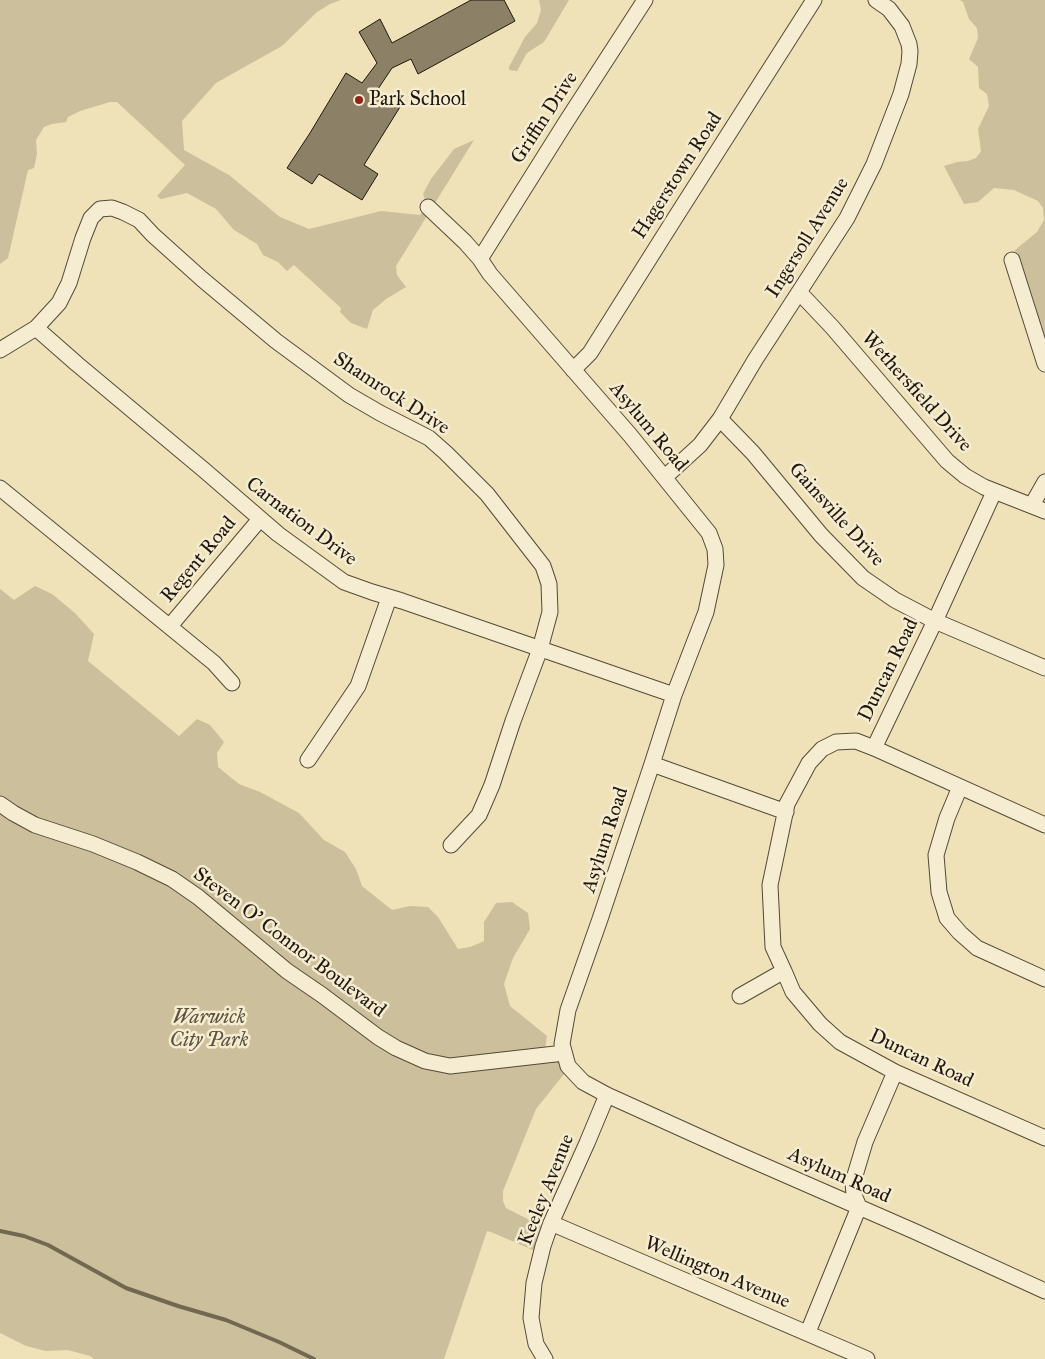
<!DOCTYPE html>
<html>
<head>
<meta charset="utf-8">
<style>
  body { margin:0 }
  canvas { display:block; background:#efe1b8 }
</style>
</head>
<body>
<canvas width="1045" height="1359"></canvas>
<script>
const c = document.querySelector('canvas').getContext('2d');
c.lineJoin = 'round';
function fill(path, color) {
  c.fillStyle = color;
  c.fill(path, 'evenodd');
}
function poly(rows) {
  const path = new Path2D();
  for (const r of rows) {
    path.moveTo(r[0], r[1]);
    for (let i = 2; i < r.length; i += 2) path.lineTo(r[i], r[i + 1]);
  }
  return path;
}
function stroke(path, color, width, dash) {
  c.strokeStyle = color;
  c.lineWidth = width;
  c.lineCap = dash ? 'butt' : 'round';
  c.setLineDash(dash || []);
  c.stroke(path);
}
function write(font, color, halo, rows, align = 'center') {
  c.font = font + ' "IM FELL Great Primer",serif';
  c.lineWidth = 5;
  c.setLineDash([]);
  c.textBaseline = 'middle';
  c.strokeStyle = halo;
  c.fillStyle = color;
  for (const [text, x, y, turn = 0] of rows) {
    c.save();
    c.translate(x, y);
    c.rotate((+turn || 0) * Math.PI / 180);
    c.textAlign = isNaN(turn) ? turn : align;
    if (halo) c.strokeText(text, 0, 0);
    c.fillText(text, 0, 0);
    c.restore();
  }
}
fill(poly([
  [0,0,341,0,330,4,317,12,282,46,216,83,182,121,184,150,229,175,280,217,309,229,381,211,420,215,428,208,423,194,431,179,454,149,474,140,396,266,397,275,406,287,386,299,373,310,367,329,351,323,340,312,341,308,294,265,287,271,278,262,263,255,257,244,234,230,216,209,187,193,161,199,157,196,185,165,117,102,110,102,80,111,68,117,66,122,52,124,44,127,36,140,37,154,34,168,28,170,8,258,0,264],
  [539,0,569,0,544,42,527,53,517,71,509,70,509,67,525,37,537,23,541,10],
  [960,0,1045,0,1045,362,1015,250,1037,232,1044,220,1043,208,1038,201,1014,190,994,188,978,202,964,204,944,166,957,162,968,161,976,158,981,151,978,129,989,106,987,94,979,88,978,67,969,59,978,38,977,28,969,19,963,2],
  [35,586,52,594,75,613,94,634,88,661,179,736,197,719,210,725,224,742,217,753,218,767,239,784,260,792,299,813,324,840,345,852,356,869,362,886,392,910,410,906,428,907,438,917,458,949,470,947,484,941,484,922,496,903,512,902,528,913,530,929,513,958,504,984,510,1006,547,1036,544,1055,562,1053,568,1069,536,1109,503,1191,503,1201,506,1208,547,1229,540,1253,491,1232,487,1231,444,1359,94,1359,90,1356,68,1350,46,1351,26,1346,0,1333,0,589,14,600]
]), '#ccbf9b');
stroke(poly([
  [0,1231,24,1236,48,1245,126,1288,178,1306,226,1320,279,1342,314,1359]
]), '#726751', 4);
const building = poly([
  [471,0,504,0,515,21,418,74,411,59,392,68,376,92,400,107,364,165,378,174,362,200,319,174,312,184,287,168,310,133,346,73,362,83,377,63,359,32,380,19,392,43,471,0]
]);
fill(building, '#8c8066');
stroke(building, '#20170e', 1);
const street = poly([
  [428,207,465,242,480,259,490,274,630,435,709,533,715,549,716,565,706,612,674,695,652,764,600,919,568,1010,562,1044,568,1066,583,1082,607,1095,733,1152,916,1232,1045,1291],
  [480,259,566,122,645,0],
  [1012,260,1045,364],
  [799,292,833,328,947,461,965,476,984,487,1045,511],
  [36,328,77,364,204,470,278,534,344,582,372,592,402,601,674,695],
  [0,350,36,328,59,303,69,283,83,238,91,218,100,209,112,208,123,212,139,220,153,235,202,279,276,341,349,395,380,413,429,438,446,453,487,494,543,566,549,584,550,612,540,649,513,721,492,785,479,815,451,845],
  [573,370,590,353,675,218,814,0],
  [720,419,753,453,821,535,863,578,895,600,935,621,1045,668],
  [665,477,700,445,720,419,755,360,847,218,874,164,901,94,909,64,910,51,909,44,902,26,889,9,876,0],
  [0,488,214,663,232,683],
  [1032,505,1045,482],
  [170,626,260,519],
  [874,748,935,621,994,492],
  [308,760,358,686,389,598],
  [652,764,786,812],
  [960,787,947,818,936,855,939,892,947,918,960,933,977,948,1045,979],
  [0,804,13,813,35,825,93,844,137,862,172,879,198,897,287,971,322,995,378,1037,396,1048,425,1061,450,1066,564,1053],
  [1045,825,874,748,856,741,836,742,822,749,809,763,787,804,770,885,773,947,784,971,793,992,820,1024,840,1042,895,1072,1045,1138],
  [740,996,784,971],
  [551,1223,867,1359],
  [808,1332,859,1207,854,1195,853,1182,865,1142,895,1072],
  [545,1359,536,1344,531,1318,534,1283,543,1246,551,1223,587,1143,607,1095]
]);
stroke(street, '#544a38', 17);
stroke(street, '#f5ecd1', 15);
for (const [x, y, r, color] of [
  [359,100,5,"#8f2418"]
]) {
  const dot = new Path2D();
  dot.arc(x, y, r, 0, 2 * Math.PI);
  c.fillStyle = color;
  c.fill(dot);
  stroke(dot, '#f5ecd1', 2);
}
write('20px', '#20170e', '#f5ecd1', [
  ["Park School",369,100]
], 'left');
write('20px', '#20170e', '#f5ecd1', [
  ["Griffin Drive",545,118,-57],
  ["Hagerstown Road",678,176,-57],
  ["Ingersoll Avenue",808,238,-58],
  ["Wethersfield Drive",916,392,48],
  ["Shamrock Drive",391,394,33],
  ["Asylum Road",648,427,50],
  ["Gainsville Drive",836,515,48],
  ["Carnation Drive",301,522,37],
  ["Regent Road",199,560,-50],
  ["Duncan Road",889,670,-64],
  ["Asylum Road",606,840,-72],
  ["Steven O' Connor Boulevard",289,943,37],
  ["Duncan Road",921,1059,25],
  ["Asylum Road",839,1176,24],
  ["Keeley Avenue",547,1190,-68],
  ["Wellington Avenue",717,1273,23]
]);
write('italic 20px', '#5c523f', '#f5ecd1', [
  ["Warwick",209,1018],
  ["City Park",209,1041]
]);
</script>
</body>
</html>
